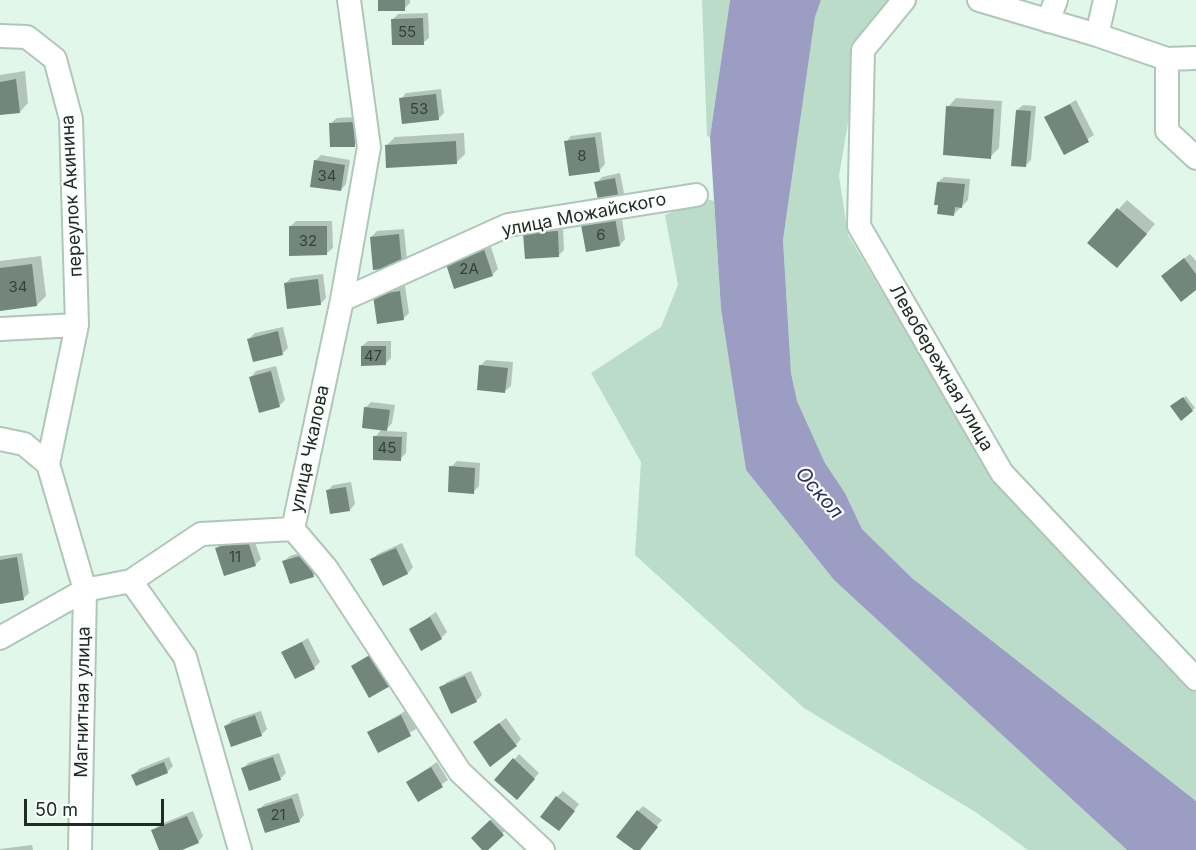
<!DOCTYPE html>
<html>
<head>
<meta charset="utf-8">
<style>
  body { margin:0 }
  #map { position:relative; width:1196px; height:850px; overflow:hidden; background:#e0f7ea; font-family:Inter,sans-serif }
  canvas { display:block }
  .scale { position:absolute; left:24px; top:799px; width:140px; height:27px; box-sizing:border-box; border:3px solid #222a26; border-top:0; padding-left:8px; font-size:18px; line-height:21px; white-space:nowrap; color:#222a26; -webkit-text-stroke:4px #fafffc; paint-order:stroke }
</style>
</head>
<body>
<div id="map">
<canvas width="1196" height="850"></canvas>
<div class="scale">50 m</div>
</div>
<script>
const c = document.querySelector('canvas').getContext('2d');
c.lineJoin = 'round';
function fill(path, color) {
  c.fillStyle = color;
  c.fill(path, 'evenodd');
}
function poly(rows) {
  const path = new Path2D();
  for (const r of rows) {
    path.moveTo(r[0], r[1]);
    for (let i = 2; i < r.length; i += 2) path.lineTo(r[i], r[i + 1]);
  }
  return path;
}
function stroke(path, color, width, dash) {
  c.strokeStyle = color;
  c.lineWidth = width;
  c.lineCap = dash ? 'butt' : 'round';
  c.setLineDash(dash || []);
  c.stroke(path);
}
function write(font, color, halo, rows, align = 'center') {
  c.font = font + ' Inter,sans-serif';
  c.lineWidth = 4.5;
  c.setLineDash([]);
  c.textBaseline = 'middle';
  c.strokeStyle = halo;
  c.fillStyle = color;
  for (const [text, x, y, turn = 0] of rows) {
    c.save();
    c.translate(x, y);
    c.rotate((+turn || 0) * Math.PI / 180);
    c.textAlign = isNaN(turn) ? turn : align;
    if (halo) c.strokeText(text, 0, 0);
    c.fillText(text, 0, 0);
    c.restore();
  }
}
fill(poly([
  [702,0,730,0,710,137,707,136],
  [821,0,898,0,861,46,839,176,848,235,993,475,1196,689,1196,801,912,578,862,529,845,493,825,463,797,401,791,373,783,240,815,17],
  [702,198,714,201,721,309,746,470,834,580,1127,850,1028,850,977,813,804,708,635,555,641,462,591,373,661,327,678,285,665,215]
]), '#bbdcc9');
fill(poly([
  [730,0,821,0,815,17,783,240,791,373,797,401,825,463,845,493,862,529,912,578,1196,801,1196,850,1127,850,834,580,746,470,721,309,710,137]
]), '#9b9ec2');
fill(poly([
  [379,0,410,0,410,3,404,9],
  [428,13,429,38,423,43,393,19,398,14],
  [25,71,28,103,20,112,0,114,0,75],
  [441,89,444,113,438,119,401,99,406,93],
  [956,98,1002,101,999,148,990,157,948,107],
  [1076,100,1094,135,1065,153,1046,118],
  [1023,105,1036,106,1031,160,1025,166,1017,110],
  [359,117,360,140,354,145,331,123,337,118],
  [601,132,605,164,600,170,566,142,571,136],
  [464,133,465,154,456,163,386,146,395,137],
  [321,155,350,160,346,184,341,190,315,161],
  [620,173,624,193,619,199,596,183,602,177],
  [944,177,970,179,968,200,954,214,938,182],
  [1127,200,1155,224,1126,258,1089,242],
  [621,213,625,239,620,245,583,225,588,219],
  [296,221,332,221,333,248,327,253,290,227],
  [563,226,564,250,559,255,525,233],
  [404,229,407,260,401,266,371,237,377,231],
  [490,244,498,269,492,275,452,256],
  [1190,254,1196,261,1196,288,1169,270],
  [41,256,46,296,37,305,0,309,0,261],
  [323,274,326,298,320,304,285,284,291,278],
  [405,286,409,313,403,319,380,290],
  [283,327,288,348,283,353,249,339,255,333],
  [368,341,391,341,391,358,385,364,362,346],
  [486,360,513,362,511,386,505,391,480,366],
  [276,366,285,400,279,406,251,377,256,371],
  [1186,396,1195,408,1192,410,1175,404],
  [371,402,395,405,392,423,385,431,407,432,406,453,400,459,375,437,383,428,365,408],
  [457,461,480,463,479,486,473,492,451,467],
  [351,482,355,504,350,510,327,491,333,485],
  [252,534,261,559,255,565,217,548,222,543],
  [402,543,413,567,408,573,383,584,372,559,378,554],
  [313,549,319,570,313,576,284,561,290,556],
  [22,553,29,593,23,599,0,603,0,556],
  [436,612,447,632,441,638,411,629],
  [308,638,320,662,314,668,283,652],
  [471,671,482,695,476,701,441,688,447,682],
  [407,710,416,729,379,751,369,732],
  [261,711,267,729,261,735,226,726,232,720],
  [506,718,521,739,516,745,481,737],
  [279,753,286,773,280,779,243,769,248,763],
  [519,754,539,773,522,792,514,760],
  [169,757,173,766,167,772,133,775,139,769],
  [437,762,448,780,419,800,408,782],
  [563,791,579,804,564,824,557,797],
  [298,793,304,815,299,821,259,809,265,804],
  [643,806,662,820,636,850,638,811],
  [193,811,203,836,198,842,178,850,161,850,153,831,159,825],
  [496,815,508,828,484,850,473,838],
  [32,845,33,850,0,850,0,849]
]), '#0003');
fill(poly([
  [378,0,405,0,405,11,378,11],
  [423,18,424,45,392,45,391,19],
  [16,79,20,113,0,115,0,82],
  [436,94,439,120,402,124,399,98],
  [1070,104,1089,142,1064,155,1044,117],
  [946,106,994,109,991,159,943,155],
  [1016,110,1031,111,1026,167,1011,166],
  [354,122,355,147,330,147,329,123],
  [595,137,600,172,569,176,564,141],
  [456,141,457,164,386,168,385,145],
  [314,160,345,165,341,191,310,187],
  [615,178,619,200,599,204,594,182],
  [937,182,965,184,962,208,955,207,954,216,937,214,938,205,934,205],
  [1117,208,1147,234,1117,268,1087,243],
  [615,218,620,246,586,252,581,225],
  [289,226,327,226,327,255,289,256],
  [558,231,559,257,525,259,523,233],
  [399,234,402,267,373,270,370,237],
  [484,249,493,276,454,289,445,261],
  [1184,258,1196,274,1196,290,1181,302,1161,276],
  [32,264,37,306,0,311,0,268],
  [318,279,321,305,287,309,284,283],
  [400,291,404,320,377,324,373,295],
  [278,331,283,355,253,362,247,339],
  [361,346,386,346,386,365,361,366],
  [479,365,508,368,505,393,477,390],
  [271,371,280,407,259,413,249,377],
  [1183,397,1193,411,1181,421,1170,406],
  [364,407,390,410,387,431,362,428],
  [373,436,402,437,401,461,373,460],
  [449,466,475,468,474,494,448,492],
  [346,487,350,511,330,514,326,490],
  [247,538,256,566,224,576,215,548],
  [396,548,408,574,383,586,370,559],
  [307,554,314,577,290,584,282,561],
  [17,557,24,600,0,604,0,560],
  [430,617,442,639,421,651,409,629],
  [302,642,315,669,295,679,281,652],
  [373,653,392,685,369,698,351,666],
  [465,676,477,702,451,714,439,687],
  [255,715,262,736,231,747,224,726],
  [401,715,411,736,378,753,367,732],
  [499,723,517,746,490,767,473,742],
  [273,757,281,780,249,791,241,768],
  [513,758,535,779,517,800,494,780],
  [164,762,168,773,136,786,131,775],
  [431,767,443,787,418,802,406,782],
  [556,796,575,811,559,831,540,817],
  [292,798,300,822,265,833,257,809],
  [637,810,658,827,640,850,634,850,616,837],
  [187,816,199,843,182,850,159,850,151,830],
  [490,820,504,835,488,850,482,850,471,838]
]), '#72867b');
const minor = poly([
  [349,0,369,147,342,300,293,529,327,569,460,772,543,850],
  [904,0,863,50,859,226,1002,473,1196,679],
  [979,0,1097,35,1167,59,1196,58],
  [1048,21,1056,0],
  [1097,35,1105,0],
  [0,36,27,37,55,59,71,119,77,325,48,464],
  [1167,59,1167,131,1196,158],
  [342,300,508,225,696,195],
  [0,329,77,325],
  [0,439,24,444,48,464,85,590,80,850],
  [131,581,185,657,240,850],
  [0,638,85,590,131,581,201,534,293,529]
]);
stroke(minor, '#b1c6ba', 26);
stroke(minor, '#fff', 22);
write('15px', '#36413b', null, [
  ["55",407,32],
  ["53",419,109],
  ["8",582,156],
  ["34",327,176],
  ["6",601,235],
  ["32",308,241],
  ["2А",469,269],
  ["34",18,287],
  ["47",373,356],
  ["45",387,448],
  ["11",235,557],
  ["21",278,815]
]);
write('18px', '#222a26', '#fafffc', [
  ["переулок Акинина",72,196,-93],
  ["улица Можайского",584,215,-11],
  ["Левобережная улица",941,368,60],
  ["улица Чкалова",310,449,-78],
  ["Магнитная улица",83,702,-89]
]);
write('italic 20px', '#30305f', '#fafffc', [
  ["Оскол",819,493,49]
]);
</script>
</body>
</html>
